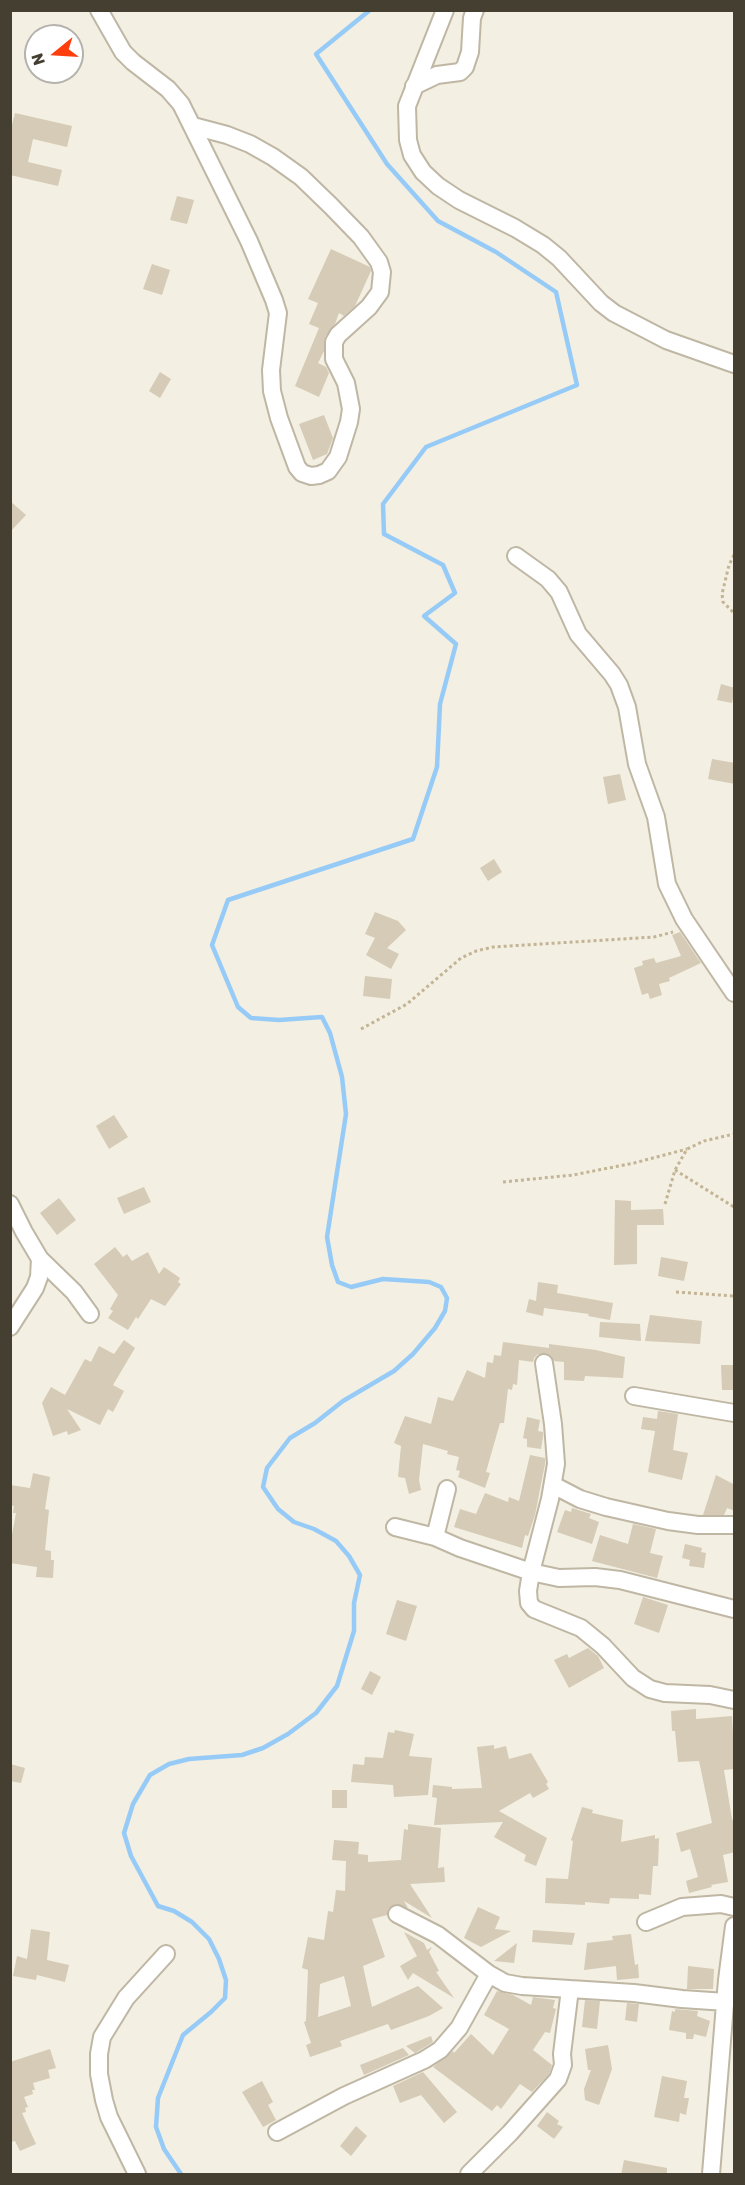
<!DOCTYPE html>
<html>
<head>
<meta charset="utf-8">
<style>
  body { margin:0 }
  #map { position:relative; width:745px; height:2185px; overflow:hidden; background:#f3efe2; font-family:Rubik,sans-serif }
  canvas { display:block }
  .frame { position:absolute; inset:0; border:12px solid #453f32; pointer-events:none }
  .north { position:absolute; left:24px; top:24px; width:60px; height:60px; box-sizing:border-box; background:#fff; border:2px solid #b5b2ad; border-radius:50%; rotate:252deg; font-size:16px; font-weight:700; line-height:24px; text-align:center; color:#453f32 }
  .north::after { content:''; display:block; margin:auto; width:21px; height:27px; background:#ff3e0d; clip-path:polygon(50% 0,100% 100%,50% 72%,0 100%) }
</style>
</head>
<body>
<div id="map">
<canvas width="745" height="2185"></canvas>
<div class="frame"></div>
<div class="north">N</div>
</div>
<script>
const c = document.querySelector('canvas').getContext('2d');
c.lineJoin = 'round';
function poly(rows) {
  const path = new Path2D();
  for (const r of rows) {
    path.moveTo(r[0], r[1]);
    for (let i = 2; i < r.length; i += 2) path.lineTo(r[i], r[i + 1]);
  }
  return path;
}
function stroke(path, color, width, dash) {
  c.strokeStyle = color;
  c.lineWidth = width;
  c.lineCap = dash ? 'butt' : 'round';
  c.setLineDash(dash || []);
  c.stroke(path);
}
function fill(path, color) {
  c.fillStyle = color;
  c.fill(path, 'evenodd');
}
stroke(poly([
  [181,2174,164,2149,156,2127,158,2098,183,2035,211,2012,225,1998,226,1980,219,1959,209,1939,192,1922,174,1911,158,1906,131,1856,124,1833,133,1804,150,1775,169,1764,189,1759,242,1755,263,1748,288,1734,316,1713,337,1686,354,1631,354,1603,360,1575,349,1556,336,1541,314,1529,294,1522,278,1509,263,1487,267,1468,290,1438,315,1423,343,1401,394,1371,413,1354,435,1328,445,1311,447,1298,441,1287,429,1282,383,1279,351,1287,338,1282,332,1265,327,1237,346,1114,342,1077,330,1033,322,1017,279,1020,251,1018,238,1007,212,945,228,900,413,839,437,767,440,704,456,644,424,616,455,593,443,565,384,534,383,504,426,447,577,385,556,292,496,252,438,221,387,164,316,54,370,10]
]), '#97cbf7', 4.5);
fill(poly([
  [15,113,72,126,67,147,33,139,28,162,62,170,58,186,10,175,10,133],
  [177,196,194,200,187,224,170,220],
  [331,249,370,267,371,271,355,306,344,316,339,313,335,324,325,337,324,351,318,363,326,367,329,373,319,397,295,386,319,328,309,324,318,303,308,299],
  [152,264,170,270,162,295,143,289],
  [160,372,171,379,160,398,149,391],
  [324,415,333,438,327,454,313,460,299,424],
  [10,501,26,515,10,532],
  [721,684,735,688,732,703,717,700],
  [712,759,735,763,735,784,708,779],
  [620,774,626,800,608,804,603,777],
  [494,859,502,872,488,881,480,868],
  [375,912,398,921,406,930,387,948,399,954,391,969,366,955,375,938,365,934],
  [680,932,701,963,669,978,670,981,659,984,662,995,650,999,648,993,642,995,634,968,643,965,642,961,654,958,656,963,681,956,672,935],
  [365,976,392,979,390,999,363,996],
  [114,1115,128,1137,109,1149,96,1126],
  [144,1187,151,1202,124,1214,117,1198],
  [59,1198,76,1220,57,1235,40,1213],
  [615,1200,631,1201,631,1210,663,1209,664,1225,637,1225,637,1264,614,1265],
  [115,1247,123,1257,127,1254,132,1261,148,1252,159,1274,164,1267,180,1278,178,1282,181,1284,165,1306,151,1299,138,1319,136,1317,128,1330,108,1318,113,1311,110,1309,118,1295,94,1264],
  [661,1257,688,1262,684,1281,658,1276],
  [538,1282,558,1285,557,1293,613,1303,610,1320,588,1316,589,1314,544,1308,543,1316,526,1312,529,1299,536,1301],
  [650,1315,702,1321,700,1344,645,1341],
  [600,1322,640,1324,641,1341,599,1337],
  [124,1340,135,1348,113,1385,124,1391,113,1412,108,1409,100,1425,67,1409,81,1430,68,1435,67,1431,53,1436,42,1403,51,1387,65,1395,85,1359,91,1362,99,1346,114,1354],
  [503,1342,549,1348,549,1344,596,1350,625,1357,623,1378,585,1376,584,1381,564,1380,564,1362,554,1361,548,1354,538,1354,534,1358,533,1362,519,1360,517,1385,513,1384,512,1390,508,1389,504,1423,500,1423,486,1472,490,1473,485,1488,458,1477,460,1471,456,1470,459,1457,447,1454,448,1451,423,1444,419,1480,421,1490,409,1494,405,1478,398,1477,401,1446,394,1443,405,1416,431,1424,438,1397,453,1401,467,1370,485,1378,487,1362,493,1363,494,1355,501,1356],
  [721,1365,735,1365,735,1390,722,1390],
  [658,1411,678,1414,673,1450,688,1453,682,1480,648,1472,655,1431,641,1429,643,1417,657,1419],
  [527,1417,540,1420,538,1431,543,1432,543,1437,541,1449,527,1447,527,1439,523,1438],
  [530,1455,545,1458,545,1464,535,1515,528,1536,525,1535,522,1548,454,1527,460,1509,476,1514,485,1493,508,1502,509,1497,519,1501],
  [33,1473,50,1477,45,1509,49,1510,45,1550,51,1551,51,1560,54,1560,53,1578,36,1577,37,1567,10,1563,10,1545,16,1513,13,1513,14,1506,10,1505,10,1485,30,1488],
  [716,1475,735,1485,735,1511,727,1508,724,1515,703,1515],
  [572,1508,591,1514,589,1518,599,1522,592,1544,557,1532,565,1510,571,1512],
  [633,1524,656,1529,650,1553,663,1556,657,1578,592,1561,600,1535,628,1544],
  [685,1544,702,1548,701,1552,706,1553,704,1568,689,1566,690,1560,682,1558],
  [643,1597,668,1605,659,1633,634,1624],
  [397,1600,417,1606,406,1641,386,1634],
  [588,1648,598,1656,604,1668,569,1688,554,1660,567,1654,569,1658],
  [370,1671,381,1677,372,1695,361,1689],
  [696,1709,696,1719,732,1716,735,1769,724,1770,732,1819,735,1825,735,1852,723,1855,728,1882,711,1885,712,1887,689,1893,686,1881,698,1877,690,1849,681,1852,676,1833,712,1823,699,1761,678,1762,675,1731,672,1731,671,1711],
  [395,1730,414,1734,409,1756,432,1758,428,1795,394,1797,393,1785,351,1782,353,1764,364,1765,365,1757,383,1758,388,1732,394,1733],
  [494,1745,494,1749,506,1746,509,1759,531,1753,548,1782,546,1784,549,1789,533,1798,530,1793,499,1811,547,1838,536,1866,524,1861,526,1855,494,1837,503,1822,434,1825,437,1798,432,1797,433,1785,452,1787,452,1789,482,1788,477,1747],
  [10,1764,25,1768,21,1783,10,1781],
  [332,1790,347,1790,347,1808,332,1808],
  [582,1807,593,1810,592,1813,623,1820,621,1842,655,1835,655,1839,659,1838,658,1866,653,1866,651,1895,639,1894,639,1899,610,1898,609,1904,585,1902,585,1905,545,1903,546,1878,568,1879,573,1841,571,1840],
  [408,1824,441,1828,438,1868,444,1867,445,1882,410,1884,432,1918,404,1901,408,1908,396,1904,388,1909,387,1915,372,1919,385,1957,363,1966,372,2007,418,1986,443,2008,429,2016,391,2030,388,2024,340,2041,342,2046,310,2057,306,2045,311,2043,304,2022,306,2021,308,1970,302,1968,308,1937,324,1940,328,1911,333,1912,336,1890,345,1891,346,1861,332,1860,334,1840,359,1842,358,1854,368,1855,368,1862,401,1860,404,1829,408,1830],
  [344,1976,351,2006,318,2017,320,1984],
  [478,1907,500,1917,495,1929,511,1931,481,1947,464,1938],
  [31,1929,50,1932,47,1960,69,1965,65,1982,37,1975,36,1980,13,1976,17,1956,27,1959],
  [533,1930,575,1933,572,1945,532,1942],
  [404,1932,424,1943,427,1950,432,1947,429,1952,439,1971,436,1972,454,1998,413,1973,408,1980,400,1966,417,1956],
  [631,1934,635,1965,638,1964,639,1978,617,1980,616,1966,584,1970,587,1943,613,1940,612,1936],
  [517,1943,514,1963,494,1961],
  [688,1966,714,1969,713,1989,687,1989],
  [497,1991,513,1995,531,2005,533,1997,555,2000,553,2008,556,2009,550,2033,545,2032,533,2050,552,2065,549,2074,532,2092,520,2084,501,2109,497,2105,492,2111,433,2067,453,2051,454,2053,471,2034,493,2055,509,2029,484,2015],
  [585,2000,600,2001,597,2029,582,2027],
  [627,2003,639,2004,637,2022,625,2020],
  [675,2009,698,2011,697,2016,710,2021,706,2037,694,2034,693,2039,686,2039,686,2033,669,2030,672,2011,675,2012],
  [431,2036,433,2042,415,2053,406,2046],
  [608,2045,612,2069,599,2105,585,2100,584,2089,591,2070,588,2070,585,2049],
  [403,2048,409,2055,364,2075,360,2065],
  [50,2049,56,2068,48,2070,50,2078,33,2083,35,2090,32,2090,33,2094,24,2097,28,2107,25,2108,26,2112,22,2113,36,2144,20,2151,15,2141,10,2142,10,2062],
  [423,2072,457,2112,444,2123,421,2095,400,2103,393,2086],
  [662,2076,687,2081,684,2098,689,2098,686,2115,680,2113,679,2122,654,2117],
  [262,2081,273,2102,268,2105,276,2120,263,2127,242,2092],
  [547,2112,559,2121,557,2124,563,2127,554,2139,537,2126],
  [356,2126,367,2136,351,2156,340,2146],
  [624,2160,667,2168,667,2175,621,2175]
]), '#d5cbb6');
const minor = poly([
  [99,10,123,52,133,62,168,89,181,104,249,241,274,300,278,313,271,370,272,391,279,418,297,467,302,473,311,476,319,475,328,471,338,457,349,422,351,409,346,383,334,359,334,342,338,335,369,307,380,292,382,272,379,262,361,237,331,206,301,177,273,157,250,144,227,135,193,126],
  [445,10,407,106,408,140,412,155,423,172,438,186,459,200,515,228,543,245,559,258,601,303,614,313,666,340,734,364],
  [414,86,437,75,460,72,465,67,470,52,472,18,475,10],
  [516,556,548,579,559,592,578,634,612,674,619,685,627,707,637,764,656,817,667,884,684,919,734,993],
  [10,1204,24,1232,40,1259,74,1292,90,1314],
  [10,1327,35,1288,39,1277,40,1259],
  [544,1363,553,1424,556,1464,550,1499,531,1572,528,1591,529,1603,534,1609,581,1628,603,1646,633,1678,650,1689,665,1693,710,1695,734,1700],
  [634,1396,734,1413],
  [553,1485,580,1499,606,1507,668,1521,698,1525,734,1525],
  [395,1527,435,1537,460,1548,531,1572,559,1578,595,1577,620,1580,734,1609],
  [435,1537,447,1489],
  [397,1914,438,1935,489,1974,505,1983,522,1986,634,1993,682,1999,726,2002],
  [646,1922,682,1907,721,1904,734,1907],
  [277,2132,344,2096,424,2060,440,2050,459,2028,489,1974],
  [137,2174,109,2117,104,2100,99,2074,99,2054,102,2037,126,1998,166,1954],
  [469,2174,510,2133,558,2079,563,2065,562,2054,570,1989],
  [711,2174,727,1980,734,1926]
]);
stroke(minor, '#bfb7a4', 20);
stroke(poly([
  [734,555,729,565,722,594,723,602,734,613],
  [361,1029,407,1004,461,958,476,951,493,947,654,937,673,932],
  [675,1170,734,1207],
  [503,1182,573,1175,634,1163,687,1149],
  [665,1204,675,1170,687,1149,704,1141,734,1134],
  [676,1292,734,1296]
]), '#c2b494', 3, [3, 3]);
stroke(minor, '#fff', 16);
</script>
</body>
</html>
